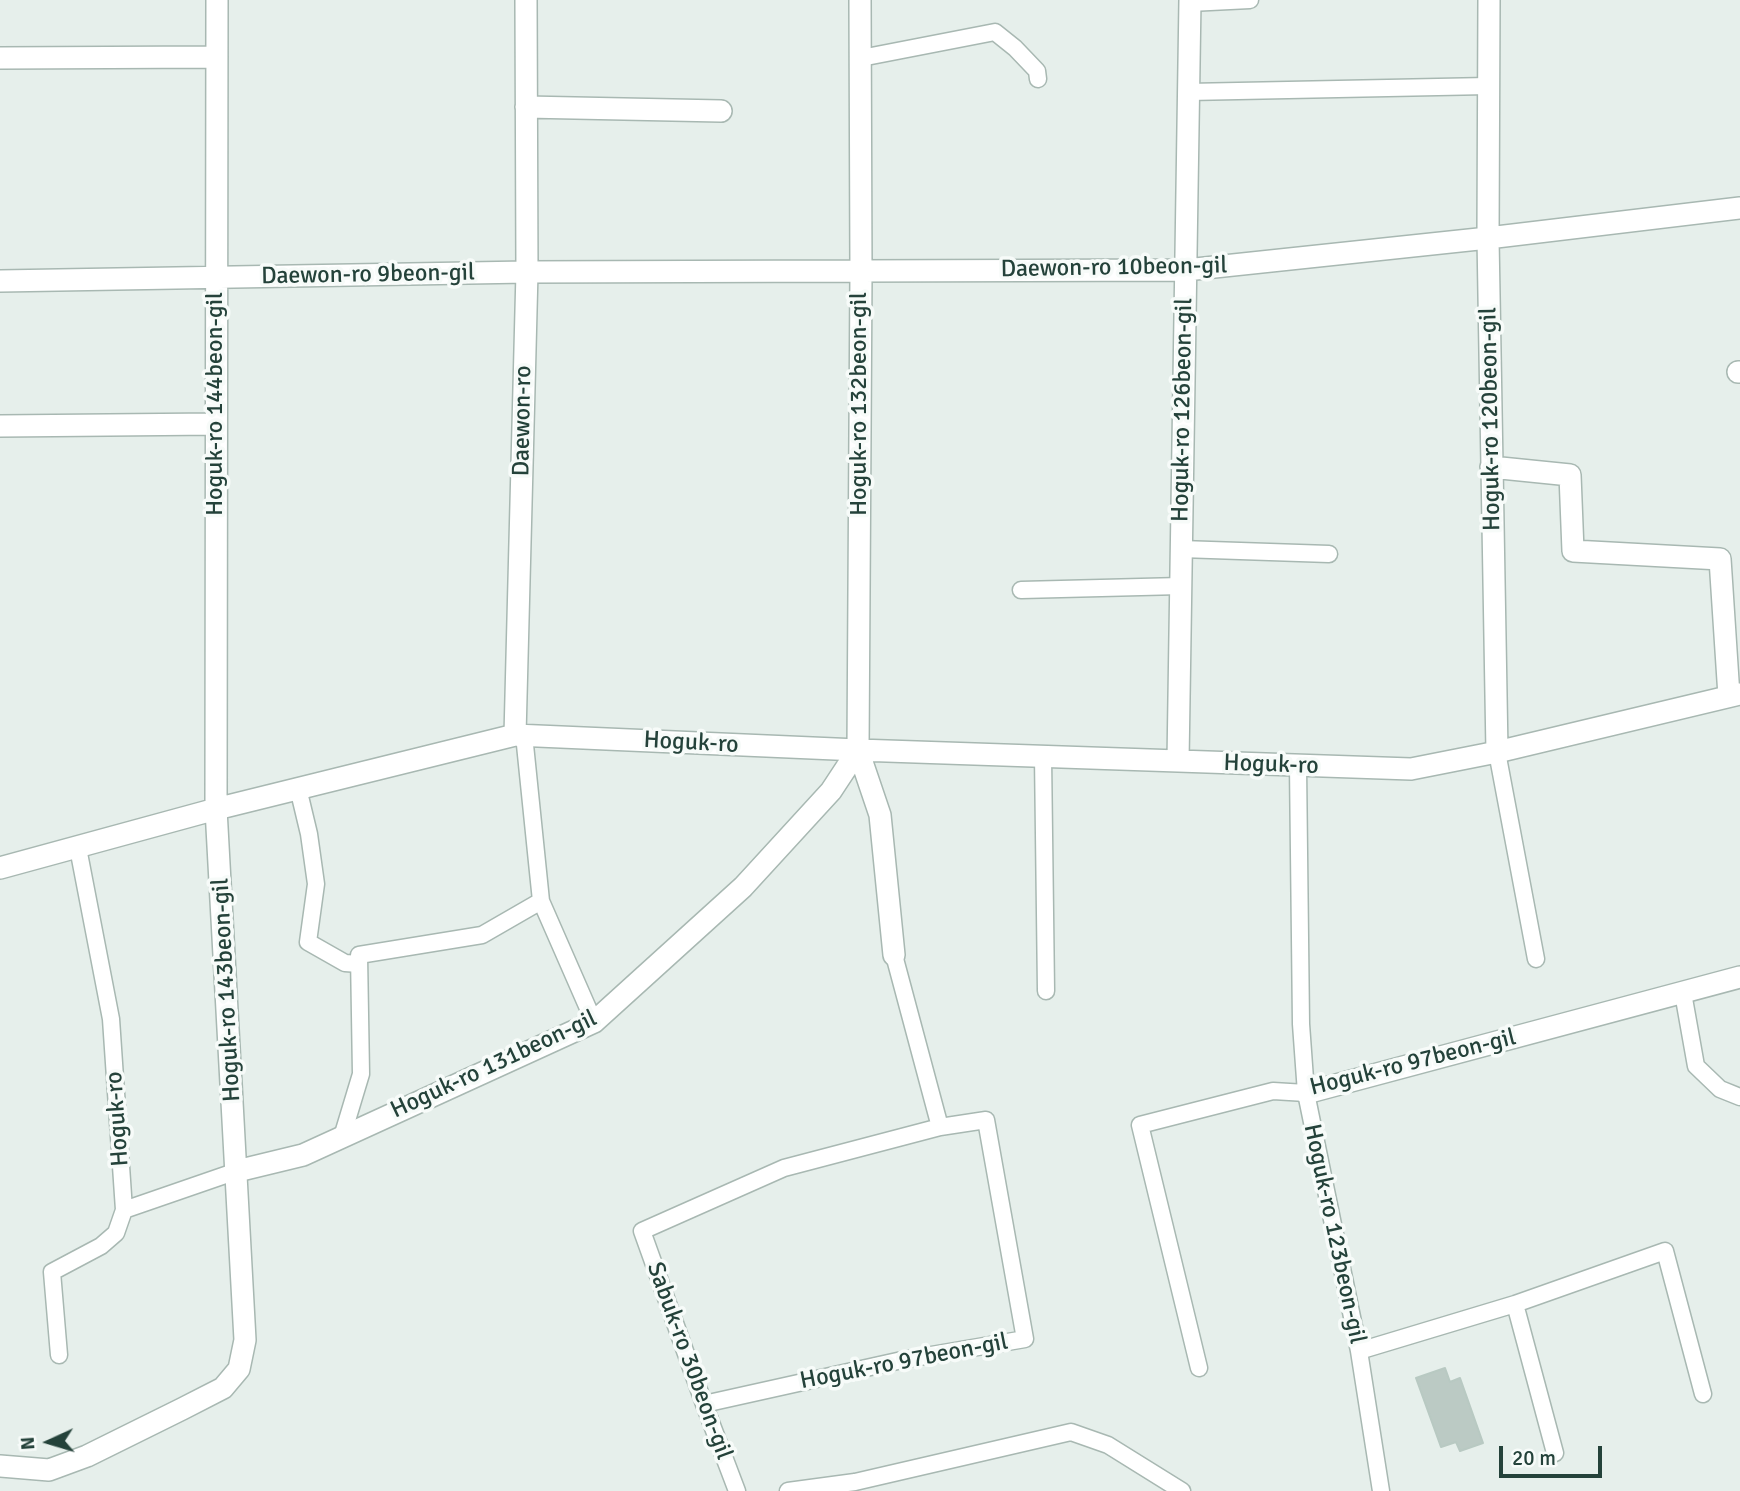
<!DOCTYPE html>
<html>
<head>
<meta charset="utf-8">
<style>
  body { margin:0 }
  #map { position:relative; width:1740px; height:1491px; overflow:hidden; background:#e6efeb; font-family:Signika,sans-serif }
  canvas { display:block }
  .north { position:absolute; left:14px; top:1407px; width:70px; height:70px; -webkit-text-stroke:5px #f7fbf9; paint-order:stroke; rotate:266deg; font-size:19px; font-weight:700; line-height:28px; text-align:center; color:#24423a }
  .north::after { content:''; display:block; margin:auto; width:24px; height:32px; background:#24423a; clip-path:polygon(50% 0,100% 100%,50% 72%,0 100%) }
  .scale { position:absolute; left:1499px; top:1446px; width:103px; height:32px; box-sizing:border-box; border:4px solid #24423a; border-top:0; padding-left:9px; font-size:21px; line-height:24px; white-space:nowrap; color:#24423a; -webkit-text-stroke:5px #f7fbf9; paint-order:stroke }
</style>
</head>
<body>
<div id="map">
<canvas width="1740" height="1491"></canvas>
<div class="north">N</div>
<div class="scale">20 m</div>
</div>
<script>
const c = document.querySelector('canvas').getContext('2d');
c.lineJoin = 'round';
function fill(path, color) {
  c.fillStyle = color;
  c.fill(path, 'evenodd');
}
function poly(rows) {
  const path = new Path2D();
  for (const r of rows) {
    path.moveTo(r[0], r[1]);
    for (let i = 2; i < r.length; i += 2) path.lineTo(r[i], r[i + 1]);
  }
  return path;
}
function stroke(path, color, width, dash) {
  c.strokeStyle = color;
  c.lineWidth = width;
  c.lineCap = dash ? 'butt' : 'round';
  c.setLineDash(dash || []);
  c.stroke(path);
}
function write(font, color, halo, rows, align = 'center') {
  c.font = font + ' Signika,sans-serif';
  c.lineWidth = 7;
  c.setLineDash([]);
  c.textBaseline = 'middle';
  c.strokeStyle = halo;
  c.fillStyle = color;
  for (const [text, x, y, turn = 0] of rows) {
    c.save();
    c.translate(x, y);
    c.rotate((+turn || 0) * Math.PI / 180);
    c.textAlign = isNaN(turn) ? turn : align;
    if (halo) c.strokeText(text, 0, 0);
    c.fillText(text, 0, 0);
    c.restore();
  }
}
const building = poly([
  [1445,1368,1450,1382,1460,1378,1483,1443,1460,1451,1456,1442,1441,1447,1416,1378,1445,1368]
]);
fill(building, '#bbcac4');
stroke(building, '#b8c9c2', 2);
const lane = poly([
  [1190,3,1250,0],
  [861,58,995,32,1015,48,1037,71,1038,79],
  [1188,92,1488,86],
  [1181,549,1329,554],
  [1021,590,1181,586],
  [524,735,541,901,594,1022],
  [1497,752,1536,959],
  [1043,756,1046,991],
  [1298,766,1301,1024,1306,1093,1359,1351,1381,1491],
  [298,788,309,834,316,884,308,942,345,963,359,964],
  [894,955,940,1127],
  [1683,993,1696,1066,1720,1089,1740,1097],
  [342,1137,361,1074,359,955,482,935,541,901],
  [124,1210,237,1171],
  [1515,1304,1555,1453],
  [1359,1351,1515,1304,1665,1251,1703,1394],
  [59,1355,52,1272,101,1246,116,1233,124,1210,111,1019,78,848],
  [1199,1368,1140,1125,1273,1091,1306,1093],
  [704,1404,902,1360,1025,1339,986,1120,940,1127,784,1168,642,1231,704,1404,737,1491],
  [788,1491,855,1482,1071,1432,1108,1445,1182,1491]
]);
const street = poly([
  [860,0,861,272,858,750,880,815,894,955],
  [1489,0,1488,238,1497,752],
  [0,58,217,57],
  [526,107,721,111],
  [0,281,527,272,1186,270,1488,238,1740,208],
  [1738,372,1740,372],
  [0,426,216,424],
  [1491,467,1570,475,1573,551,1720,559,1729,696],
  [515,735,527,272,526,0],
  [1178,761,1190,0],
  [0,868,216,809,515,735,858,750,1411,769,1497,752,1740,694],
  [1306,1093,1740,977],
  [237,1171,303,1155,594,1022,743,887,831,791,858,750],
  [0,1466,49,1470,87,1456,182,1409,223,1388,239,1369,245,1340,216,809,217,0]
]);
stroke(lane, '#a8b8b2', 19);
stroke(street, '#a8b8b2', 24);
stroke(lane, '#fff', 16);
stroke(street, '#fff', 21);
write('24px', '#24423a', '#f7fbf9', [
  ["Daewon-ro 10beon-gil",1114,268,-1],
  ["Daewon-ro 9beon-gil",368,275,-1],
  ["Hoguk-ro 144beon-gil",216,404,-90],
  ["Hoguk-ro 132beon-gil",860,404,-90],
  ["Hoguk-ro 126beon-gil",1183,410,-89],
  ["Hoguk-ro 120beon-gil",1491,419,-91],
  ["Daewon-ro",523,421,-89],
  ["Hoguk-ro",691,743,3],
  ["Hoguk-ro",1271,765,2],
  ["Hoguk-ro 143beon-gil",227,990,-93],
  ["Hoguk-ro 97beon-gil",1413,1063,-14],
  ["Hoguk-ro 131beon-gil",494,1065,-25],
  ["Hoguk-ro",118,1119,-94],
  ["Hoguk-ro 123beon-gil",1334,1234,78],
  ["Sabuk-ro 30beon-gil",689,1361,70],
  ["Hoguk-ro 97beon-gil",904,1362,-11]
]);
</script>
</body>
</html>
